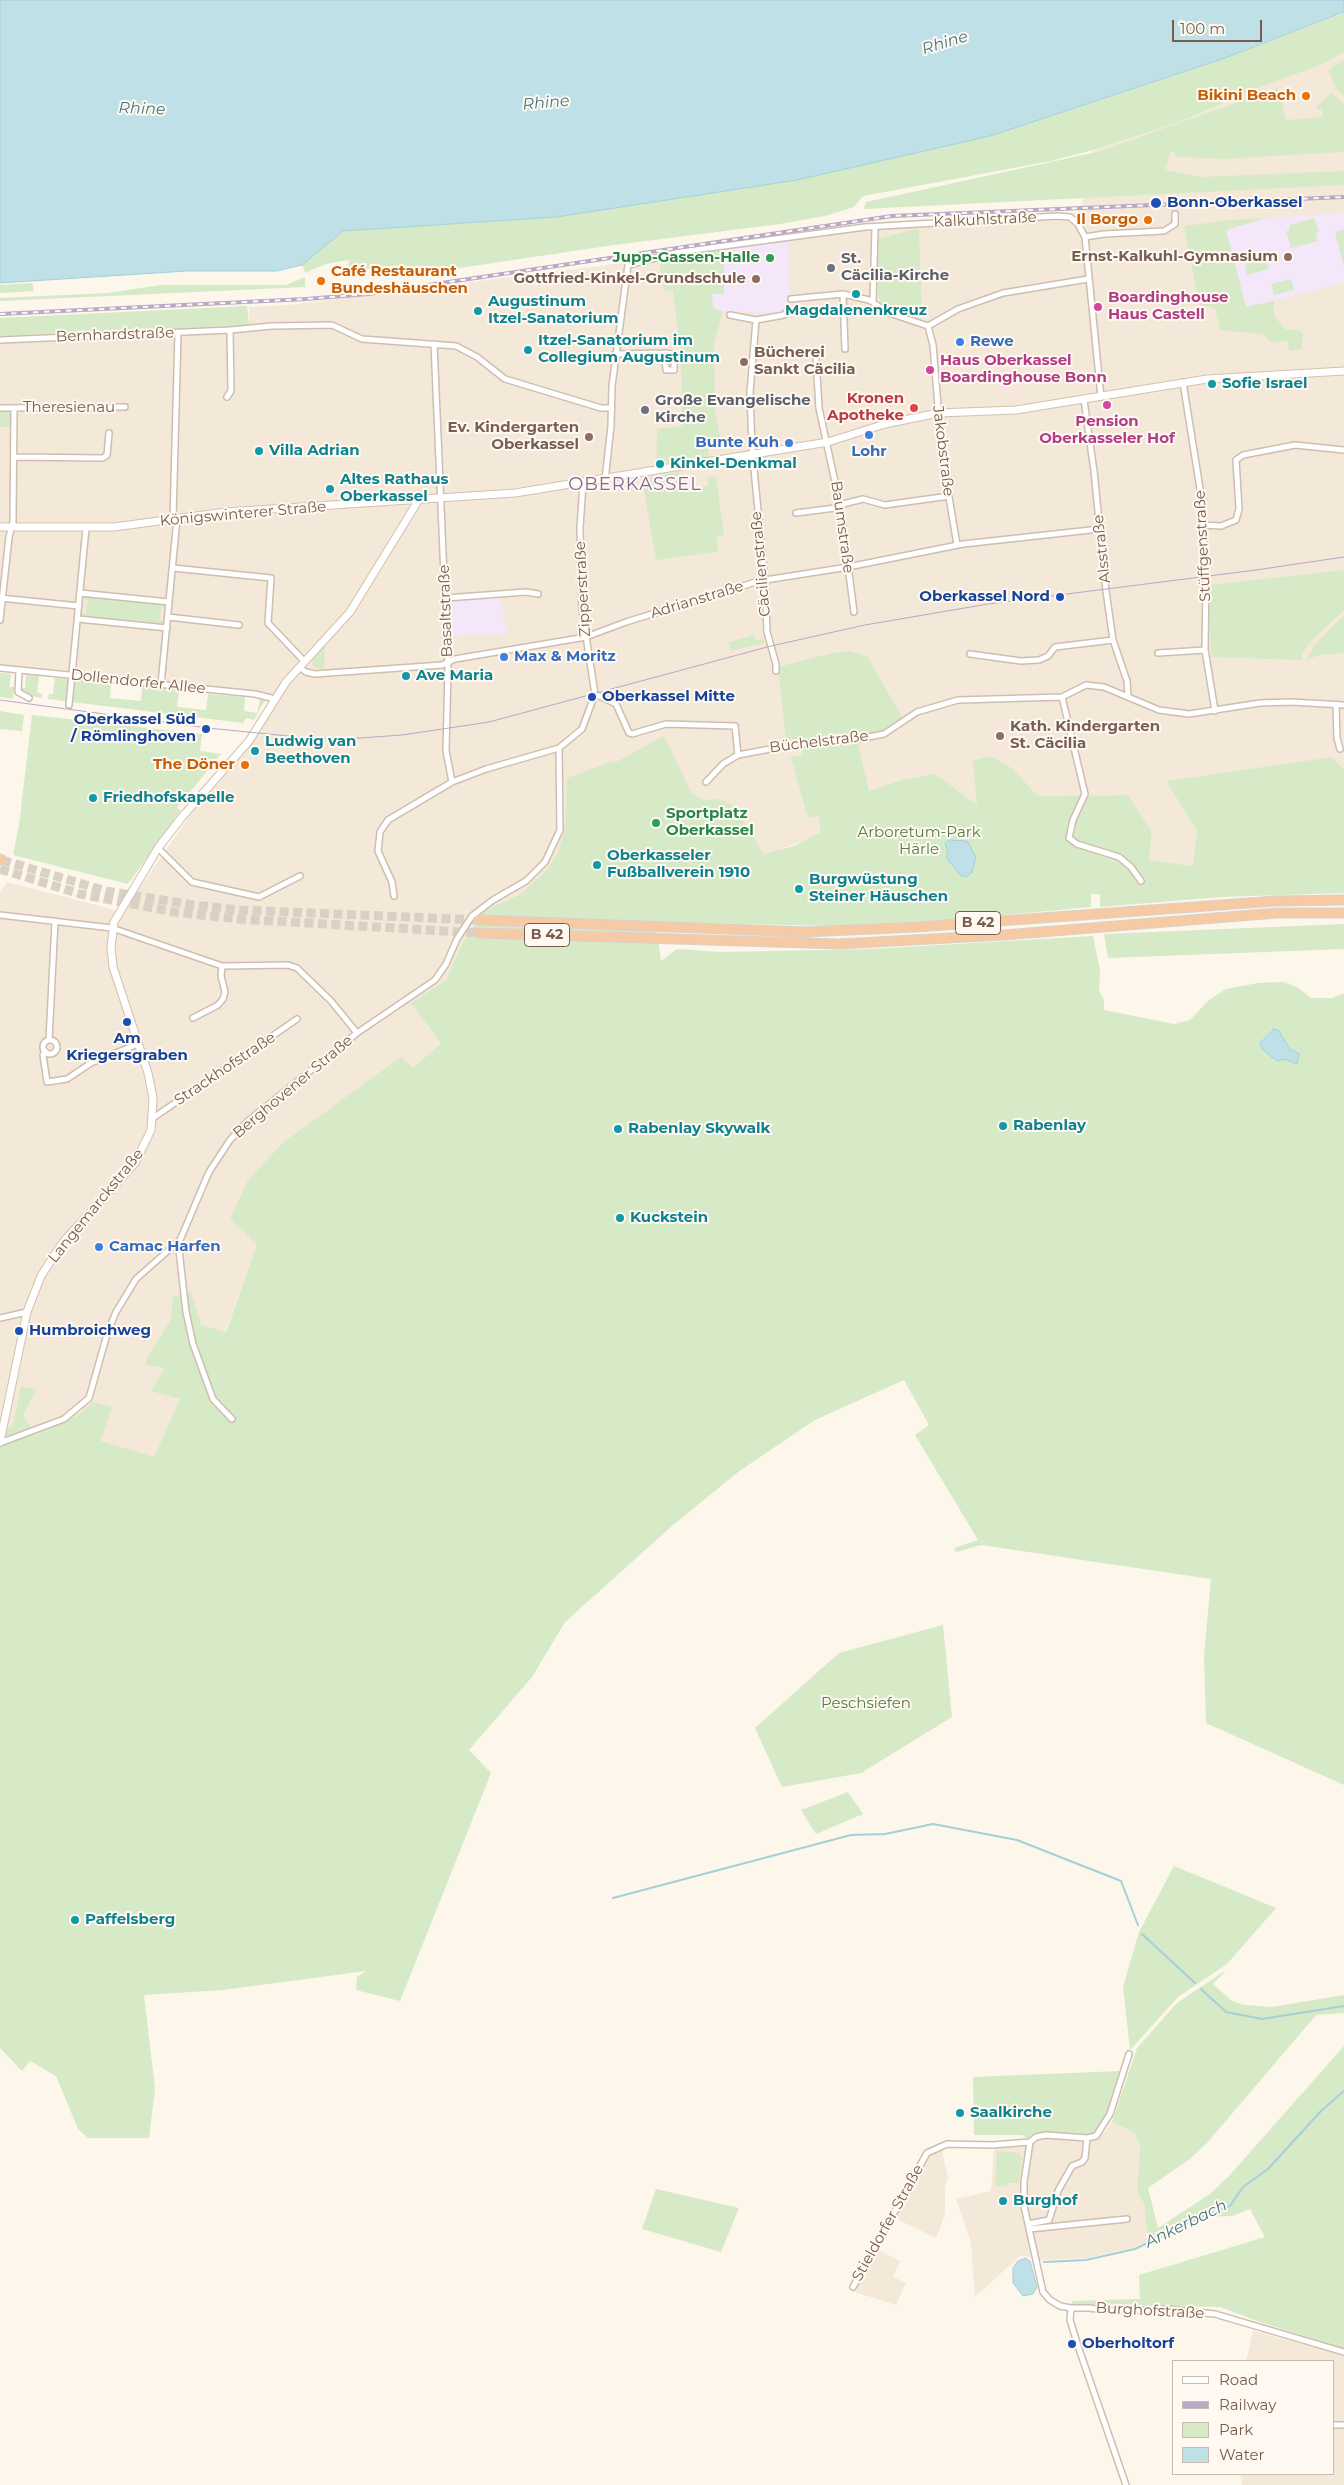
<!DOCTYPE html>
<html>
<head>
<meta charset="utf-8">
<style>
  body { margin:0 }
  #map { position:relative; width:1344px; height:2485px; overflow:hidden; background:#fcf6eb; font-family:Montserrat,sans-serif }
  canvas { display:block }
  .legend { position:absolute; left:1172px; top:2360px; width:162px; height:115px; box-sizing:border-box; background:#fff9f1; border:1px solid #c9bbaf; margin:0; padding:6px 9px; list-style:none; font-size:15px; color:#785d4d }
  .legend li { display:flex; align-items:center; gap:10px; height:25px }
  .legend b { width:25px; border:1px solid #c9bbaf }
  .scale { position:absolute; left:1172px; top:20px; width:90px; height:22px; box-sizing:border-box; border:2px solid #785d4d; border-top:0; padding-left:6px; font-size:15px; line-height:18px; white-space:nowrap; color:#785d4d; -webkit-text-stroke:4px #fff9f1; paint-order:stroke }
</style>
</head>
<body>
<div id="map">
<canvas width="1344" height="2485"></canvas>
<ul class="legend">
<li><b style="height:6px;background:#fff"></b>Road</li>
<li><b style="height:6px;background:#b9a8c7"></b>Railway</li>
<li><b style="height:14px;background:#d6eac8"></b>Park</li>
<li><b style="height:14px;background:#bfe0e6"></b>Water</li>
</ul>
<div class="scale">100 m</div>
</div>
<script>
const c = document.querySelector('canvas').getContext('2d');
c.lineJoin = 'round';
function fill(path, color) {
  c.fillStyle = color;
  c.fill(path, 'evenodd');
}
function poly(rows) {
  const path = new Path2D();
  for (const r of rows) {
    if (r.length === 3) {
      path.moveTo(r[0] + r[2], r[1]);
      path.arc(r[0], r[1], r[2], 0, 2 * Math.PI);
      continue;
    }
    path.moveTo(r[0], r[1]);
    for (let i = 2; i < r.length; i += 2) path.lineTo(r[i], r[i + 1]);
  }
  return path;
}
function stroke(path, color, width, dash) {
  c.strokeStyle = color;
  c.lineWidth = width;
  c.lineCap = dash ? 'butt' : 'round';
  c.setLineDash(dash || []);
  c.stroke(path);
}
function write(font, color, halo, rows, align = 'center') {
  c.font = font + ' Montserrat,sans-serif';
  c.lineWidth = 4;
  c.setLineDash([]);
  c.textBaseline = 'middle';
  c.strokeStyle = halo;
  c.fillStyle = color;
  for (const [text, x, y, turn = 0] of rows) {
    c.save();
    c.translate(x, y);
    c.rotate((+turn || 0) * Math.PI / 180);
    c.textAlign = isNaN(turn) ? turn : align;
    if (halo) c.strokeText(text, 0, 0);
    c.fillText(text, 0, 0);
    c.restore();
  }
}
fill(poly([
  [1344,52,1344,769,1331,757,1166,781,1197,831,1194,866,1149,860,1152,832,1128,795,1038,796,1013,769,978,813,815,837,764,855,757,842,461,946,446,980,412,1003,441,1042,413,1069,401,1057,257,1244,225,1332,201,1325,173,1297,170,1321,150,1352,146,1365,165,1368,150,1391,180,1399,154,1458,101,1441,93,1402,77,1416,36,1435,23,1415,37,1389,21,1386,12,1427,0,1431,0,893,7,882,123,912,193,811,247,750,280,698,240,689,0,666,0,337,249,325,249,307,288,305,599,266,917,221,1080,213,1093,150,1180,122,1247,92,1322,64],
  [1112,2122,1134,2133,1140,2145,1137,2191,1144,2204,1147,2241,1134,2248,1086,2258,1042,2260,1021,2255,975,2297,971,2242,956,2199,991,2191,994,2147,1038,2134,1089,2135,1104,2133],
  [942,2151,948,2178,945,2187,945,2214,936,2238,895,2218,929,2154],
  [877,2249,900,2261,893,2277,906,2283,896,2305,855,2292],
  [1253,2331,1344,2355,1344,2485,1242,2485,1240,2474,1333,2474,1333,2361,1246,2361]
]), '#f4e8d9');
fill(poly([
  [1344,213,1344,283,1246,307,1226,230,1266,218],
  [789,240,789,302,783,314,723,311,713,308,712,294,724,293,724,249],
  [500,597,507,634,452,635,452,600]
]), '#f3e7f9');
fill(poly([
  [1344,13,1344,52,1323,64,1247,92,1180,122,1093,150,1051,161,863,196,854,207,825,216,780,224,607,246,406,276,404,265,348,271,349,260,326,264,305,273,302,265,343,231,556,217,797,180,990,136,1225,58],
  [1344,59,1344,96,1337,90,1328,70],
  [1278,88,1286,120,1322,117,1322,110,1317,109,1317,106,1331,93,1344,104,1344,152,1222,159,1178,157,1171,150,1165,170,1200,177,1344,171,1344,185,864,209,866,202,1097,152],
  [1266,218,1226,230,1246,307,1274,301,1274,316,1286,330,1297,330,1303,333,1302,349,1289,351,1288,341,1271,342,1262,334,1220,330,1215,308,1199,305,1184,226,1231,220],
  [1314,218,1319,231,1316,233,1318,241,1291,248,1286,231,1290,230,1289,225],
  [919,228,922,317,918,318,890,310,880,301,878,295,878,239],
  [1344,229,1344,267,1335,232],
  [724,249,724,294,712,294,713,308,723,311,714,343,715,412,721,441,708,443,709,457,656,467,657,429,682,426,681,358,673,290,664,291,659,259],
  [1267,259,1269,269,1247,275,1245,264],
  [305,277,305,287,0,301,0,298,108,293,160,285,286,285],
  [1291,279,1294,290,1274,295,1271,284],
  [32,283,34,291,0,293,0,285],
  [247,306,249,325,0,336,0,318],
  [7,410,12,415,11,427,0,427,0,411],
  [679,471,681,484,678,485,679,491,690,491,708,486,707,477,716,476,724,536,717,536,718,552,656,560,642,479],
  [1344,570,1344,610,1312,640,1303,652,1301,660,1211,657,1209,585],
  [85,596,163,603,166,608,161,607,160,620,165,622,162,625,83,618,82,613,86,613,88,600,83,599],
  [1344,615,1344,653,1319,655,1306,660,1315,644],
  [754,635,756,640,764,639,765,643,731,651,729,642],
  [325,645,324,669,316,668,313,666,312,659],
  [849,651,867,656,903,719,882,733,786,740,778,667,833,653],
  [0,673,11,674,9,687,14,687,13,699,0,697],
  [26,675,39,676,37,692,42,694,42,698,22,694,19,688,25,688],
  [55,678,111,684,110,698,141,701,142,686,179,691,177,707,206,710,208,694,245,697,244,711,257,713,260,699,265,700,254,720,246,718,243,723,48,699,49,694,53,694],
  [0,711,24,715,22,731,0,729],
  [32,715,202,734,200,751,221,754,177,808,181,810,179,813,128,884,13,855,19,825],
  [664,736,692,794,704,800,720,799,734,806,764,854,794,846,821,832,818,816,808,818,791,757,803,755,801,744,857,740,869,791,902,780,935,774,977,805,973,761,990,756,1013,769,1038,796,1128,795,1152,832,1149,860,1193,866,1197,831,1166,781,1331,757,1344,769,1344,893,1222,897,1100,907,1100,894,1091,894,1091,907,949,920,827,926,656,922,661,961,677,949,721,952,872,949,1093,936,1100,970,1099,991,1104,1000,1104,1010,1174,1024,1190,1020,1209,1000,1226,989,1258,983,1283,982,1297,987,1311,998,1332,998,1344,993,1344,1785,1206,1723,1204,1656,1211,1579,981,1545,956,1552,954,1548,978,1540,915,1435,929,1425,904,1380,815,1420,738,1472,672,1526,565,1622,532,1677,469,1750,491,1773,400,2001,356,1990,357,1977,366,1971,223,1990,144,1995,155,2089,149,2138,88,2138,78,2129,56,2076,30,2061,22,2071,0,2048,0,1431,12,1427,21,1386,37,1389,23,1415,36,1435,77,1416,93,1402,112,1407,101,1441,154,1457,180,1399,150,1391,165,1368,145,1365,150,1352,170,1321,173,1297,191,1292,201,1325,226,1332,257,1244,230,1219,248,1180,284,1142,401,1057,413,1068,441,1043,411,1003,446,980,461,946,482,912,521,894,548,869,558,852,565,829,567,778,614,761,616,762],
  [1274,1029,1279,1032,1286,1045,1293,1050,1284,1059,1277,1061,1260,1044],
  [1344,924,1344,949,1108,958,1104,934],
  [943,1625,952,1717,861,1773,782,1787,755,1728,839,1653],
  [848,1792,863,1814,816,1834,801,1810],
  [1174,1866,1276,1908,1227,1964,1178,1997,1130,2050,1123,1987,1139,1932],
  [1226,1970,1213,1984,1232,2001,1244,2005,1272,2007,1344,1995,1344,2013,1316,2015,1207,2143,1190,2159,1148,2188,1158,2228,1210,2194,1229,2176,1344,2046,1344,2348,1260,2322,1220,2307,1073,2304,1071,2301,1140,2299,1139,2275,1265,2237,1250,2209,1232,2216,1203,2217,1148,2244,1144,2204,1137,2191,1140,2145,1134,2133,1112,2122,1137,2048,1177,2003],
  [1120,2071,1105,2123,1096,2134,1038,2134,1027,2138,1022,2135,974,2135,973,2077],
  [997,2151,1019,2153,1022,2158,1019,2183,1007,2183,1007,2187,995,2186],
  [656,2189,739,2208,721,2252,642,2229]
]), '#d6eac8');
const water = poly([
  [0,0,1344,0,1344,12,1225,58,990,136,797,180,556,217,343,231,302,265,277,271,187,271,0,283,0,0],
  [949,840,967,841,976,857,972,872,966,877,960,875,946,857,948,851,945,844,949,840],
  [1274,1029,1279,1031,1289,1048,1299,1054,1297,1064,1284,1059,1277,1061,1262,1049,1260,1043,1274,1029],
  [1025,2258,1030,2261,1037,2287,1033,2294,1023,2296,1013,2283,1013,2268,1018,2261,1025,2258]
]);
fill(water, '#bfe0e6');
stroke(water, '#a5d0d8', 1);
stroke(poly([
  [613,1898,851,1835,885,1834,933,1824,1017,1840,1121,1881,1138,1925],
  [1142,1934,1195,1983],
  [1201,1989,1226,2012,1262,2019,1344,2006],
  [1044,2262,1086,2260,1135,2249,1199,2218,1230,2206,1243,2187,1268,2169,1321,2111,1344,2091]
]), '#a5d0d8', 2);
stroke(poly([
  [2,860,106,891,193,905,240,910,479,920],
  [0,869,80,894,174,912,239,919,479,933]
]), '#dbd0c4', 9, [9, 4.5]);
const minor = poly([
  [1085,237,1104,234,1164,231,1175,224,1175,214],
  [843,294,845,349],
  [791,299,843,294,869,300,889,313,928,326,958,309,1003,293,1088,279],
  [873,302,875,228],
  [730,315,756,320,784,315,789,309],
  [756,320,750,392,752,449,765,581,767,632,776,664,776,671],
  [928,326,933,345,942,455,957,545],
  [0,340,230,330,272,326,332,325,362,339,456,346,477,357,505,379,601,408,612,408],
  [434,344,448,669,446,751,452,782],
  [615,354,665,353,666,370,674,370,674,354,665,353],
  [816,358,819,408,840,505,854,612],
  [1183,382,1201,495,1206,580,1205,650,1215,711],
  [227,397,231,391,230,330],
  [1084,400,1094,471,1106,591,1113,640,1127,681,1128,696],
  [0,408,125,407],
  [14,457,103,458,107,455,109,433],
  [605,480,611,426,612,386,628,265,679,252,865,227,1057,216,1070,217,1078,224,1085,237,1101,397],
  [583,483,580,528,582,610,595,694],
  [796,513,835,508,843,504,863,499,885,505,949,496],
  [173,519,178,333],
  [1203,525,1221,526,1236,520,1239,509,1236,460,1243,455,1295,445,1344,450],
  [173,568,271,578,268,623,304,661],
  [80,593,169,602],
  [0,598,79,606],
  [446,598,526,592,538,594],
  [168,617,239,625],
  [78,619,167,628],
  [0,620,9,537,13,522,14,408],
  [1158,653,1205,650],
  [970,654,1021,661,1039,660,1048,656,1055,647,1113,640],
  [299,667,306,672,315,674,442,665,455,659,586,637,626,622,759,581,848,567,963,544,1100,529],
  [0,668,255,694,275,699],
  [19,670,18,692,29,698],
  [161,684,177,519],
  [595,694,616,704,629,733,632,734,666,724,735,726,738,755,797,744,858,739,884,734,917,712,958,700,1062,697,1086,685,1104,687,1159,710,1189,714,1260,703,1291,702,1344,705],
  [1062,697,1085,794,1073,820,1069,838,1077,844,1119,857,1131,867,1141,881],
  [69,705,86,528],
  [1336,705,1337,738,1340,749],
  [706,782,723,764,738,755],
  [158,848,192,882,259,897,300,876],
  [394,896,392,882,378,851,380,832,388,820,452,782,486,769,559,748,582,729,595,694],
  [0,915,112,928,222,966,288,965,297,968,331,1001,357,1033],
  [193,1018,218,1005,223,999,225,992,221,976,222,966],
  [49,1040,55,921],
  [50,1047,7],
  [45,1051,43,1055,47,1082,67,1079,91,1063,138,1044],
  [153,1118,297,1019],
  [180,1240,179,1250,186,1312,193,1344,213,1399,232,1419],
  [0,1318,27,1312],
  [0,1443,64,1419,89,1398,108,1331,116,1312,136,1279,180,1240,209,1172,230,1140,248,1121,357,1033,435,980,446,964,457,939,472,916,493,900,526,881,545,862,560,830,559,748],
  [1030,2142,1024,2182,1024,2206,1043,2292,1050,2300,1060,2306,1071,2308,1089,2308,1114,2311,1166,2309,1215,2314,1344,2352],
  [1028,2224,1049,2220,1058,2191,1072,2166,1082,2162,1085,2158,1087,2138],
  [1029,2229,1127,2219],
  [853,2287,927,2153,947,2144,992,2145,1030,2142,1036,2137,1046,2135,1087,2138,1096,2136,1110,2114,1129,2054],
  [1071,2308,1070,2320,1078,2346,1126,2485],
  [1333,2425,1344,2425]
]);
const secondary = poly([
  [0,527,114,527,226,512,515,493,828,442,885,424,938,413,1016,410,1207,379,1344,371],
  [0,1442,27,1312,41,1276,63,1242,135,1163,151,1130,153,1098,148,1073,113,967,111,947,114,922,158,848,182,817,249,741,286,682,350,612,418,501]
]);
const trunk = poly([
  [0,859,2,860],
  [479,920,806,932,917,927,1276,901,1344,900],
  [479,933,839,944,1004,935,1277,913,1344,913]
]);
stroke(minor, '#cfbeaf', 8);
stroke(secondary, '#d4c0b0', 9);
stroke(trunk, '#d9d2cd', 11);
stroke(minor, '#fff', 5);
stroke(secondary, '#fff', 7);
stroke(trunk, '#f6caa4', 9);
stroke(poly([
  [0,700,208,728,308,738,360,738,402,735,489,722,771,646,865,625,988,604,1256,570,1344,557]
]), '#b9a8c7', 1);
const rail = poly([
  [0,314,306,299,368,294,892,216,1344,197]
]);
stroke(rail, '#b9a8c7', 4);
stroke(rail, '#fff9f1', 2, [5.5]);
for (const [x, y, r, color] of [
  [1306,96,5,"#e8710a"],
  [1156,203,6,"#1a4fb4"],
  [1148,220,5,"#e8710a"],
  [1288,257,5,"#8d6e63"],
  [770,258,5,"#2e9e5b"],
  [831,268,5,"#6b7280"],
  [756,279,5,"#8d6e63"],
  [321,281,5,"#e8710a"],
  [856,294,5,"#0f9aa8"],
  [1098,307,5,"#d1479c"],
  [478,311,5,"#0f9aa8"],
  [960,342,5,"#3f7fe0"],
  [528,350,5,"#0f9aa8"],
  [744,362,5,"#8d6e63"],
  [930,370,5,"#d1479c"],
  [1212,384,5,"#0f9aa8"],
  [1107,405,5,"#d1479c"],
  [914,408,5,"#e0444e"],
  [645,410,5,"#6b7280"],
  [869,435,5,"#3f7fe0"],
  [589,437,5,"#8d6e63"],
  [789,443,5,"#3f7fe0"],
  [259,451,5,"#0f9aa8"],
  [660,464,5,"#0f9aa8"],
  [330,489,5,"#0f9aa8"],
  [1060,597,5,"#1a4fb4"],
  [504,657,5,"#3f7fe0"],
  [406,676,5,"#0f9aa8"],
  [592,697,5,"#1a4fb4"],
  [206,729,5,"#1a4fb4"],
  [1000,736,5,"#8d6e63"],
  [255,751,5,"#0f9aa8"],
  [245,765,5,"#e8710a"],
  [93,798,5,"#0f9aa8"],
  [656,823,5,"#2e9e5b"],
  [597,865,5,"#0f9aa8"],
  [799,889,5,"#0f9aa8"],
  [127,1022,5,"#1a4fb4"],
  [1003,1126,5,"#0f9aa8"],
  [618,1129,5,"#0f9aa8"],
  [620,1218,5,"#0f9aa8"],
  [99,1247,5,"#3f7fe0"],
  [19,1331,5,"#1a4fb4"],
  [75,1920,5,"#0f9aa8"],
  [960,2113,5,"#0f9aa8"],
  [1003,2201,5,"#0f9aa8"],
  [1072,2344,5,"#1a4fb4"]
]) {
  const dot = new Path2D();
  dot.arc(x, y, r, 0, 2 * Math.PI);
  c.fillStyle = color;
  c.fill(dot);
  stroke(dot, '#fff9f1', 2);
}
for (const [x, y, w] of [
  [978,923,45],
  [547,935,45]
]) {
  const box = new Path2D();
  box.roundRect(x - w / 2, y - 11.5, w, 23, 4);
  c.fillStyle = '#fff9f1';
  c.fill(box);
  stroke(box, '#785d4d', 1);
}
write('bold 14px', '#785d4d', null, [
  ["B 42",978,923],
  ["B 42",547,935]
]);
write('bold 15px', '#c56008', '#fff9f1', [
  ["Bikini Beach",1296,96],
  ["Il Borgo",1138,220],
  ["Café Restaurant",331,272,"left"],
  ["Bundeshäuschen",331,289,"left"],
  ["The Döner",235,765]
], 'right');
write('bold 15px', '#164399', '#fff9f1', [
  ["Bonn-Oberkassel",1167,203],
  ["Oberkassel Nord",1050,597,"right"],
  ["Oberkassel Mitte",602,697],
  ["Oberkassel Süd",196,720,"right"],
  ["/ Römlinghoven",196,737,"right"],
  ["Am",127,1039,"center"],
  ["Kriegersgraben",127,1056,"center"],
  ["Humbroichweg",29,1331],
  ["Oberholtorf",1082,2344]
], 'left');
write('15px', '#785d4d', '#fff9f1', [
  ["Kalkuhlstraße",985,220,-3],
  ["Bernhardstraße",115,335,-2],
  ["Theresienau",69,408],
  ["Jakobstraße",943,451,83],
  ["Königswinterer Straße",243,514,-5],
  ["Baumstraße",842,527,82],
  ["Stüffgenstraße",1203,546,-93],
  ["Alsstraße",1102,549,-96],
  ["Cäcilienstraße",761,564,-95],
  ["Zipperstraße",583,589,-93],
  ["Adrianstraße",697,600,-17],
  ["Basaltstraße",446,611,-92],
  ["Dollendorfer Allee",138,682,6],
  ["Büchelstraße",819,742,-7],
  ["Strackhofstraße",225,1069,-34],
  ["Berghovener Straße",293,1087,-40],
  ["Langemarckstraße",96,1206,-51],
  ["Stieldorfer Straße",888,2223,-61],
  ["Burghofstraße",1150,2311,3]
]);
write('bold 15px', '#785e54', '#fff9f1', [
  ["Ernst-Kalkuhl-Gymnasium",1278,257],
  ["Gottfried-Kinkel-Grundschule",746,279],
  ["Bücherei",754,353,"left"],
  ["Sankt Cäcilia",754,370,"left"],
  ["Ev. Kindergarten",579,428],
  ["Oberkassel",579,445],
  ["Kath. Kindergarten",1010,727,"left"],
  ["St. Cäcilia",1010,744,"left"]
], 'right');
write('bold 15px', '#27864d', '#fff9f1', [
  ["Jupp-Gassen-Halle",760,258],
  ["Sportplatz",666,814,"left"],
  ["Oberkassel",666,831,"left"]
], 'right');
write('bold 15px', '#5b616d', '#fff9f1', [
  ["St.",841,259],
  ["Cäcilia-Kirche",841,276],
  ["Große Evangelische",655,401],
  ["Kirche",655,418]
], 'left');
write('bold 15px', '#b23c85', '#fff9f1', [
  ["Boardinghouse",1108,298],
  ["Haus Castell",1108,315],
  ["Haus Oberkassel",940,361],
  ["Boardinghouse Bonn",940,378],
  ["Pension",1107,422,"center"],
  ["Oberkasseler Hof",1107,439,"center"]
], 'left');
write('bold 15px', '#0d838f', '#fff9f1', [
  ["Augustinum",488,302],
  ["Itzel-Sanatorium",488,319],
  ["Magdalenenkreuz",856,311,"center"],
  ["Itzel-Sanatorium im",538,341],
  ["Collegium Augustinum",538,358],
  ["Sofie Israel",1222,384],
  ["Villa Adrian",269,451],
  ["Kinkel-Denkmal",670,464],
  ["Altes Rathaus",340,480],
  ["Oberkassel",340,497],
  ["Ave Maria",416,676],
  ["Ludwig van",265,742],
  ["Beethoven",265,759],
  ["Friedhofskapelle",103,798],
  ["Oberkasseler",607,856],
  ["Fußballverein 1910",607,873],
  ["Burgwüstung",809,880],
  ["Steiner Häuschen",809,897],
  ["Rabenlay",1013,1126],
  ["Rabenlay Skywalk",628,1129],
  ["Kuckstein",630,1218],
  ["Paffelsberg",85,1920],
  ["Saalkirche",970,2113],
  ["Burghof",1013,2201]
], 'left');
write('bold 15px', '#366cbe', '#fff9f1', [
  ["Rewe",970,342],
  ["Bunte Kuh",779,443,"right"],
  ["Lohr",869,452,"center"],
  ["Max & Moritz",514,657],
  ["Camac Harfen",109,1247]
], 'left');
write('bold 15px', '#be3a42', '#fff9f1', [
  ["Kronen",904,399],
  ["Apotheke",904,416]
], 'right');
write('15px', '#557d45', '#fff9f1', [
  ["Arboretum-Park",919,833],
  ["Härle",919,850],
  ["Peschsiefen",866,1704]
]);
write('italic 16px', '#447883', '#fff9f1', [
  ["Rhine",945,43,-17],
  ["Rhine",546,103,-5],
  ["Rhine",142,109,2],
  ["Ankerbach",1186,2224,-26]
]);
c.letterSpacing = '1px';
write('18px', '#846693', '#fff9f1', [
  ["OBERKASSEL",635,485]
]);
c.letterSpacing = '0px';
</script>
</body>
</html>
